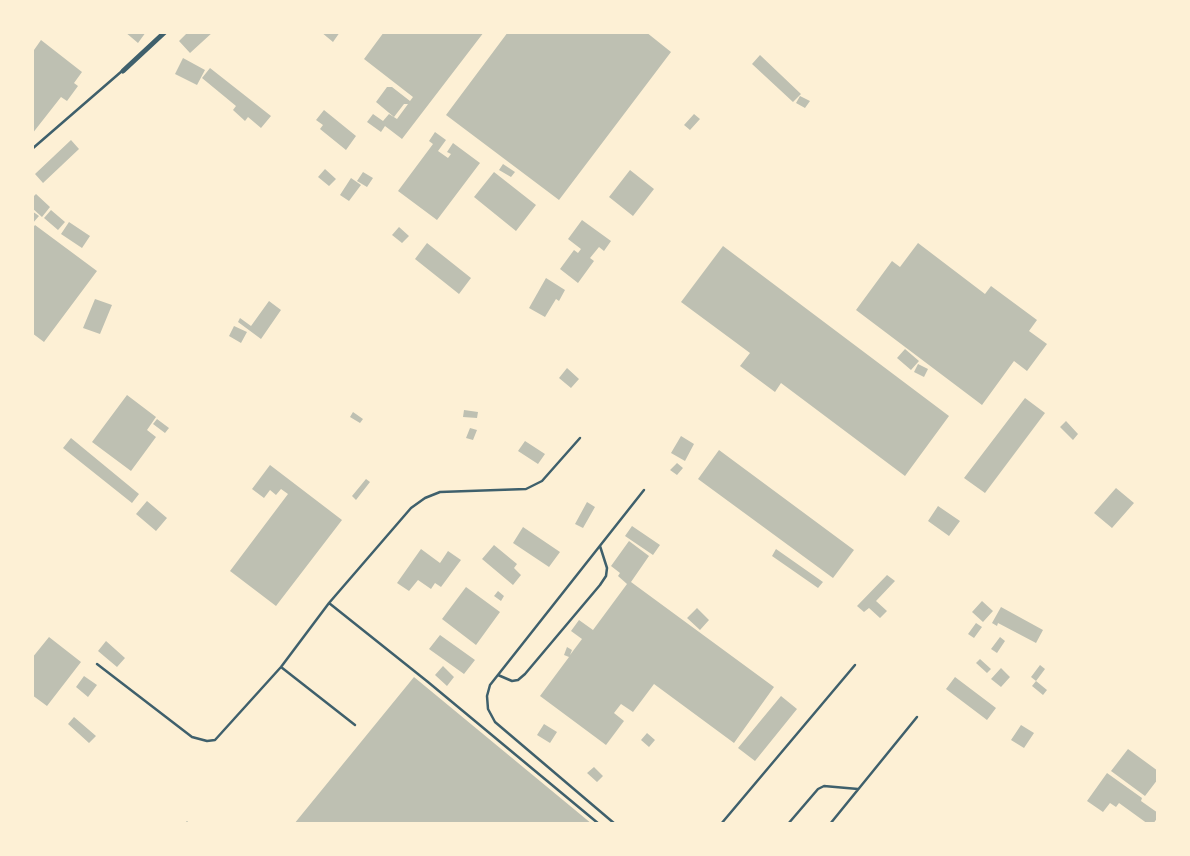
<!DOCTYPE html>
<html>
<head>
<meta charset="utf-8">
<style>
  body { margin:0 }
  #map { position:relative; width:1190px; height:856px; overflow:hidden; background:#fdf0d5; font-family:Arial,sans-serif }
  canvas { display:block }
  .frame { position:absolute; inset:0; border:34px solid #fdf0d5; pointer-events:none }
</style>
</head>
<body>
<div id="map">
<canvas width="1190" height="856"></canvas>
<div class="frame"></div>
</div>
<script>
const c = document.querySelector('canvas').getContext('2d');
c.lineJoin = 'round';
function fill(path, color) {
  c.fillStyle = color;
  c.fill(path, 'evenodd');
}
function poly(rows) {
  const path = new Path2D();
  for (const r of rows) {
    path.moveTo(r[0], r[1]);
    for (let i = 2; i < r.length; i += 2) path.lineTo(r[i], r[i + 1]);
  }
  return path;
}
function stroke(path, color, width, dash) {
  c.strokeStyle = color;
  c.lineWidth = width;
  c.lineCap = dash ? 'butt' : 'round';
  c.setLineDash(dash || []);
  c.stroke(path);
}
fill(poly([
  [125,32,146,32,138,43],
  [188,32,213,32,190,53,179,41],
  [321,32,340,32,333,42],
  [384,32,484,32,402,139,385,126,381,132,367,122,373,114,383,121,389,114,397,119,408,104,404,104,394,117,376,102,387,87,392,87,410,101,413,97,364,59],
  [508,32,646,32,671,52,559,200,446,115],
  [41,40,82,72,74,83,78,86,67,101,61,97,32,134,32,49,34,50],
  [760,55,801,94,793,102,752,64],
  [183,58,205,70,197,85,175,74],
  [210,68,271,116,261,128,248,117,245,121,233,110,236,106,202,78],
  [800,96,810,101,805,108,796,103],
  [324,110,356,136,346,150,320,129,323,125,316,120],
  [694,114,700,119,690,130,684,125],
  [435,132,446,140,438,151,448,158,451,154,447,152,453,143,480,163,437,220,398,191,433,144,429,141],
  [71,140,79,149,43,183,35,174],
  [503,164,515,172,511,177,499,170],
  [325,169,336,179,329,186,318,177],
  [630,170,654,189,633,216,609,197],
  [363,172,373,178,367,187,357,181],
  [494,172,536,205,516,231,474,197],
  [351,178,361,185,349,201,340,195],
  [36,194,50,207,42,217,32,208,32,198],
  [51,210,65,222,58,230,44,218],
  [32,211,39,216,32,224],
  [582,220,611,241,604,251,599,247,590,258,594,261,578,283,560,269,574,250,578,253,581,249,568,239],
  [69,222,90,236,82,248,61,234],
  [35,225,97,271,44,342,32,333,32,229],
  [399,227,409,236,402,243,392,235],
  [427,243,471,278,459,294,415,259],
  [918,243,985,294,991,286,1037,320,1029,331,1047,344,1027,371,1014,361,982,405,856,310,892,261,900,267],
  [723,246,949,416,905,476,781,383,775,392,740,366,750,353,681,302],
  [546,278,565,290,559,301,556,299,545,317,529,308],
  [95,299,112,305,100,334,83,328],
  [269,301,281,310,261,339,238,322,240,318,251,326],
  [234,326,247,332,241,343,229,336],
  [905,349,919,361,911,370,897,358],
  [918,364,928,369,924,377,914,372],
  [567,368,579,379,571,388,559,378],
  [127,395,156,417,147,430,156,437,131,471,92,442],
  [1025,398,1045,413,985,493,964,478],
  [464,410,478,412,477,418,463,417],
  [353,412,363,419,360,423,350,417],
  [157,419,169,428,165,433,153,424],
  [1066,421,1078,434,1073,440,1060,427],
  [470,428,477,430,473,440,466,438],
  [681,436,694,444,685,461,671,453],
  [71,438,139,494,132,503,63,448],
  [525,441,545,454,538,464,518,451],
  [719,450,854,550,833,578,698,479],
  [677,463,683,468,677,475,670,470],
  [270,465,342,520,276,606,230,571,288,494,281,489,276,495,270,490,264,498,252,489],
  [366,479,370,482,356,500,352,496],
  [1116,488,1134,503,1112,528,1094,513],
  [147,501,167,518,156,531,136,514],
  [587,502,595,507,583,528,575,524],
  [938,506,960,521,949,536,928,521],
  [632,526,660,545,653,555,625,536],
  [523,527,560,552,549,567,513,543],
  [629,541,649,556,631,582,774,687,734,743,654,684,633,712,621,704,614,713,624,721,606,745,540,696,569,657,564,655,567,647,572,650,570,655,582,639,571,631,579,620,593,630,627,584,618,576,620,573,611,566],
  [494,545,517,564,514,568,521,575,513,585,482,559],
  [421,549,440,563,448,551,461,560,441,587,435,583,431,589,418,580,409,591,397,583],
  [776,549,823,582,818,588,772,556],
  [887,575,895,581,876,601,887,611,880,618,869,608,864,612,857,606],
  [466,587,500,612,476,645,442,619],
  [498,591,504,596,501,601,494,596],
  [982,601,993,611,983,622,972,612],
  [1001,607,1043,630,1036,643,998,623,997,626,992,623],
  [697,608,709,620,700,630,687,618],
  [976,623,982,627,974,638,968,634],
  [440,635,475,660,464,674,429,649],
  [49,637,81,662,47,706,32,695,32,658],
  [1000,637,1005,641,997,653,991,649],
  [106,641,125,658,117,667,98,651],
  [980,659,991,669,987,673,976,663],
  [1040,665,1045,669,1036,681,1031,677],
  [443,666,454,677,447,686,435,675],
  [1001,668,1010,677,1001,687,991,679],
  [84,676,97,685,88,697,76,687],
  [414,677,592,824,294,824],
  [955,677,996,708,987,720,946,689],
  [1036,681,1047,690,1043,695,1032,686],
  [781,696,797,709,755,761,738,748],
  [74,717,96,736,89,743,68,724],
  [544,724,557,732,550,743,537,735],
  [1021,725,1034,733,1024,748,1011,740],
  [647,733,655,740,649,747,641,740],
  [1128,749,1158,771,1158,779,1145,796,1111,771],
  [594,767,603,776,597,782,587,773],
  [1107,773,1142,798,1141,801,1158,813,1158,817,1153,824,1148,824,1119,803,1116,807,1110,803,1103,812,1087,801]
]), '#bec0b2');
stroke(poly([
  [32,149,122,71],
  [329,603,428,682,599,824],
  [97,664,192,737,207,741,215,740,281,667,329,603,411,508,425,498,440,492,526,489,542,481,580,438],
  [281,667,355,725],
  [498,675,512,681,518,680,525,674,600,585,606,576,607,568,600,546],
  [615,824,495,722,488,709,487,696,490,685,644,490],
  [721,824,855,665],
  [788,824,818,789,824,786,858,789],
  [830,824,917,717]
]), '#3f606c', 2.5);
stroke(poly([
  [123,71,165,32]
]), '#3f606c', 5);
stroke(poly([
  [187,823,188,824]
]), '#657d81', 3);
</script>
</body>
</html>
